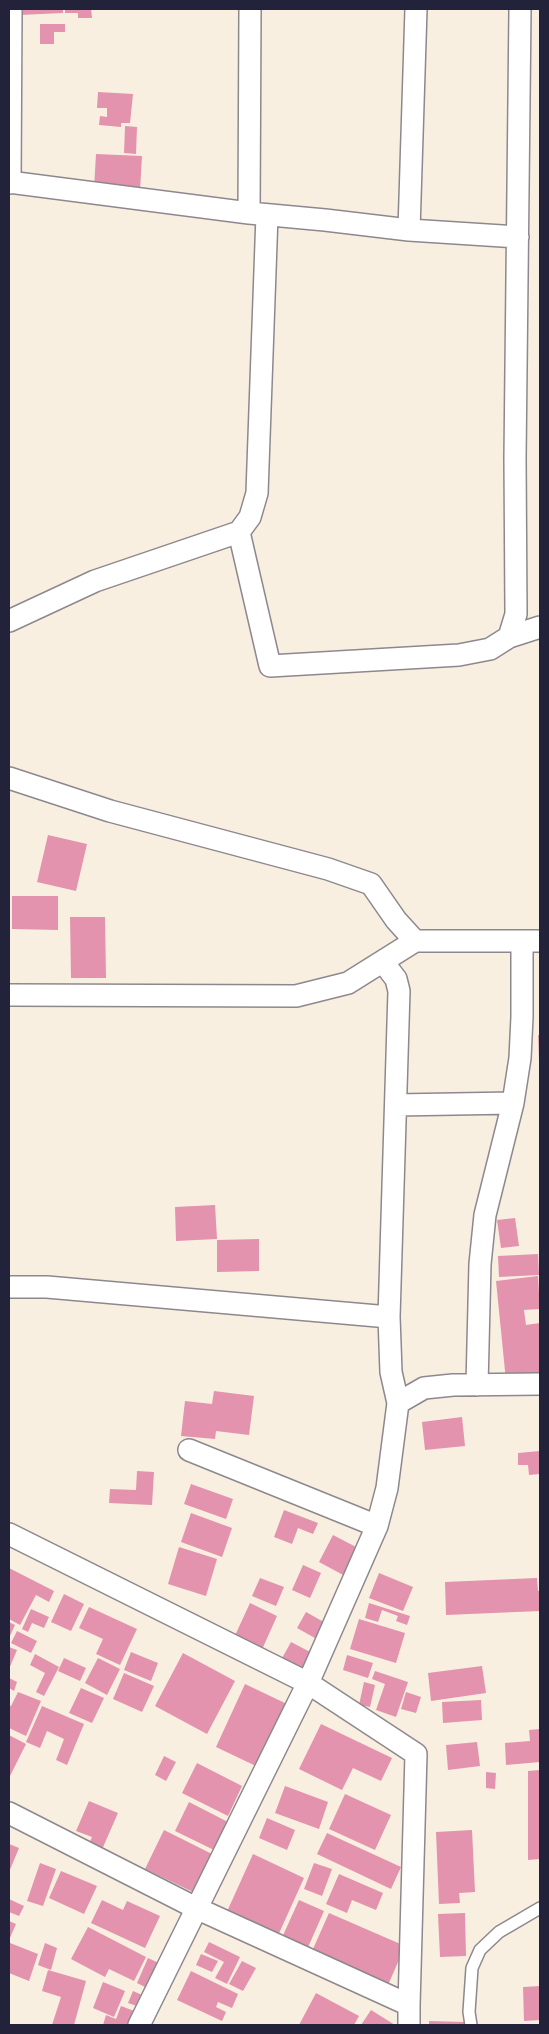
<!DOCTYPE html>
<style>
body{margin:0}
#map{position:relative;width:549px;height:2034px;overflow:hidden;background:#f8efe0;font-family:"Gochi Hand",sans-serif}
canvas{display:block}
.frame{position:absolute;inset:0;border:10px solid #22223b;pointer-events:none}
</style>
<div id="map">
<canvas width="549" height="2034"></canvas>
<div class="frame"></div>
</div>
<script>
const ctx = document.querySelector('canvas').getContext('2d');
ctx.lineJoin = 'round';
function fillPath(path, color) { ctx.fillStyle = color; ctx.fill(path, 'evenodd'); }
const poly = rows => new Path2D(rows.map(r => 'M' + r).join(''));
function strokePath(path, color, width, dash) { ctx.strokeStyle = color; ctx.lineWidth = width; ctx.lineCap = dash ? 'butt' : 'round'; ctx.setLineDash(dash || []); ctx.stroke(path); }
fillPath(poly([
 [19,9,63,9,63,13,19,15],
 [65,9,91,9,92,18,78,18,78,13,65,13],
 [40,24,65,24,65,32,54,32,54,44,40,44],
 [98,92,133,94,130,123,121,123,121,127,99,125,100,116,107,117,107,108,97,108],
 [125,126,137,127,136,154,124,153],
 [96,154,142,156,140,191,94,189],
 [48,835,87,844,76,891,37,882],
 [12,896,58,896,58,930,12,929],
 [70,917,105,917,106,978,71,978],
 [538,1035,540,1035,540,1060,539,1061],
 [215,1205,217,1239,176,1241,175,1207],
 [515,1218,519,1246,501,1248,497,1220],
 [259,1239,259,1271,217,1272,217,1240],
 [538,1254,539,1275,499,1277,498,1256],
 [538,1276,540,1309,524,1310,526,1325,540,1323,540,1377,506,1381,496,1281],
 [214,1391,254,1396,249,1435,216,1431,215,1439,181,1436,185,1401,212,1404],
 [462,1417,465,1446,425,1450,422,1422],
 [540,1451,540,1474,529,1475,528,1465,518,1465,518,1453],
 [137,1471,154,1472,152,1505,109,1503,110,1489,136,1490],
 [191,1484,233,1499,226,1519,184,1504],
 [284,1510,318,1523,313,1534,298,1528,292,1544,274,1537],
 [191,1513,232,1528,222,1557,181,1542],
 [333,1535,360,1549,345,1576,319,1562],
 [179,1547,217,1559,206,1596,168,1584],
 [303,1565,321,1573,310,1598,292,1590],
 [9,1568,54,1591,49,1602,36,1595,20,1625,9,1619],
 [379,1573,413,1587,403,1611,369,1598],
 [260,1578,284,1587,276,1606,252,1596],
 [537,1578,538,1591,540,1591,540,1611,446,1615,445,1582],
 [64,1594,84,1604,71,1631,51,1622],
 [250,1603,277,1616,260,1654,232,1642],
 [369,1603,410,1616,407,1625,396,1621,398,1616,382,1610,378,1622,365,1618],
 [89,1607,137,1629,120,1665,96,1654,103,1639,79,1628],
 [31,1609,49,1617,44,1628,32,1623,28,1632,22,1629],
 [306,1612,331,1626,322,1642,297,1628],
 [359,1619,405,1633,396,1663,350,1649],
 [9,1622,15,1625,9,1638],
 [17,1631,37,1641,31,1653,11,1643],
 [291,1642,316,1655,306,1673,281,1660],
 [9,1647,17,1650,9,1669],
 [131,1652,158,1663,151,1681,124,1670],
 [183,1653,235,1681,207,1734,155,1706],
 [35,1654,59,1667,44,1696,36,1692,45,1673,30,1665],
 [347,1655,373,1663,368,1678,343,1670],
 [64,1658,86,1668,80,1681,58,1671],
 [98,1658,120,1669,107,1695,85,1683],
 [482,1666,486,1693,431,1701,428,1673],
 [375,1671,408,1682,396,1717,376,1710,385,1684,372,1679],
 [124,1673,154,1686,142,1712,113,1699],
 [9,1678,17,1682,14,1691,9,1688],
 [364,1682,375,1685,370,1707,359,1705],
 [245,1684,287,1704,258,1767,216,1747],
 [81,1688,104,1698,92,1723,69,1713],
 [18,1692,41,1701,26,1736,9,1728,9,1705,11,1706],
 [406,1692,421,1697,416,1713,401,1709],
 [481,1700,482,1720,443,1723,442,1702],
 [42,1706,84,1724,67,1765,56,1760,64,1739,47,1731,40,1748,26,1742],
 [321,1724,392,1758,381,1781,353,1768,342,1790,299,1769],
 [540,1729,540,1762,506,1765,505,1743,530,1741,529,1730],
 [9,1735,26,1744,9,1778],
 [477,1742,480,1766,448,1770,446,1745],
 [164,1756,176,1762,166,1781,155,1775],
 [197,1763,242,1786,228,1816,182,1793],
 [540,1770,540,1859,528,1860,528,1771],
 [486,1772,496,1773,495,1789,486,1788],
 [285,1786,328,1802,319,1829,275,1813],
 [345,1794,391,1815,375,1850,329,1829],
 [89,1801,118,1813,100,1854,87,1848,92,1837,76,1831],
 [189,1802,228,1822,214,1850,175,1831],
 [267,1818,295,1830,287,1850,259,1838],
 [164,1830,212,1854,193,1892,145,1869],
 [472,1830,475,1892,459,1893,460,1903,439,1904,436,1832],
 [327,1833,401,1867,391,1889,317,1854],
 [9,1844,19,1848,9,1872],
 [253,1854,304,1878,276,1940,225,1916],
 [40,1863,56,1869,43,1906,27,1901],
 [314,1863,332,1869,322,1896,304,1889],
 [61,1871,97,1886,84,1914,49,1898],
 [339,1874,383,1893,376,1910,352,1900,347,1913,326,1904],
 [9,1899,24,1906,19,1916,9,1912],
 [102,1900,123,1910,127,1901,160,1916,145,1948,91,1923],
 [299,1900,324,1911,305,1954,280,1942],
 [329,1913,405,1946,385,1992,309,1958],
 [465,1913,466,1956,440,1957,438,1914],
 [9,1921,16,1924,9,1940],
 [88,1927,146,1957,134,1981,109,1969,105,1977,71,1959],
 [209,1942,240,1957,227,1984,215,1978,224,1962,204,1952],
 [10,1943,38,1954,29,1981,9,1973],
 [45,1943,57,1948,51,1970,38,1965],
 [201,1954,218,1961,212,1972,196,1965],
 [148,1958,163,1965,143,2008,128,2003,133,1991,142,1995,145,1987,137,1983],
 [242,1961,256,1968,243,1991,229,1984],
 [48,1970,86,1981,74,2025,52,2025,61,1997,42,1991],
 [191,1971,238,1994,232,2008,218,2002,216,2007,226,2012,222,2021,177,2000],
 [103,1982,125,1991,114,2017,93,2008],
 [540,1986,540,2020,524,2021,523,1987],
 [316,1993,359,2016,354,2025,299,2025],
 [121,2006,142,2014,137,2025,103,2025,106,2015,116,2019],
 [371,2010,395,2025,361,2025],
 [429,2021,466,2022,466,2025,429,2025]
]), '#e393ad');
const service = poly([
 [471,2025,469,2012,472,1968,480,1950,499,1932,540,1908]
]);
const minor = poly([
 [9,182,249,213,325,220,409,230,518,237],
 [10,183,11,9],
 [249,213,250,9],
 [409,230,416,9],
 [239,532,270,666,459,655,490,649,509,637,516,614,515,458,520,9],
 [9,621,95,581,239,532,250,517,257,493,267,215],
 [509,637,540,627],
 [9,778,110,811,328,869,371,884,396,920,415,941,540,941],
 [383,962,396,979,399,991,389,1317,391,1372,398,1403],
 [9,995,296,996,348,983,415,941],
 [396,1105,513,1103],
 [9,1287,47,1287,389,1317],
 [477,1385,480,1264,485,1215,513,1103,520,1058,522,1017,522,941],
 [189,1450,377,1526],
 [9,1534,308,1683,416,1754,409,2005],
 [9,1813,196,1908,409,2005,409,2025],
 [139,2025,308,1683,377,1526,387,1488,398,1403,424,1388,453,1385,540,1384]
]);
strokePath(service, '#8d888e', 14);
strokePath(minor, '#8d888e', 24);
strokePath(service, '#fff', 11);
strokePath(minor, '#fff', 21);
</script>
